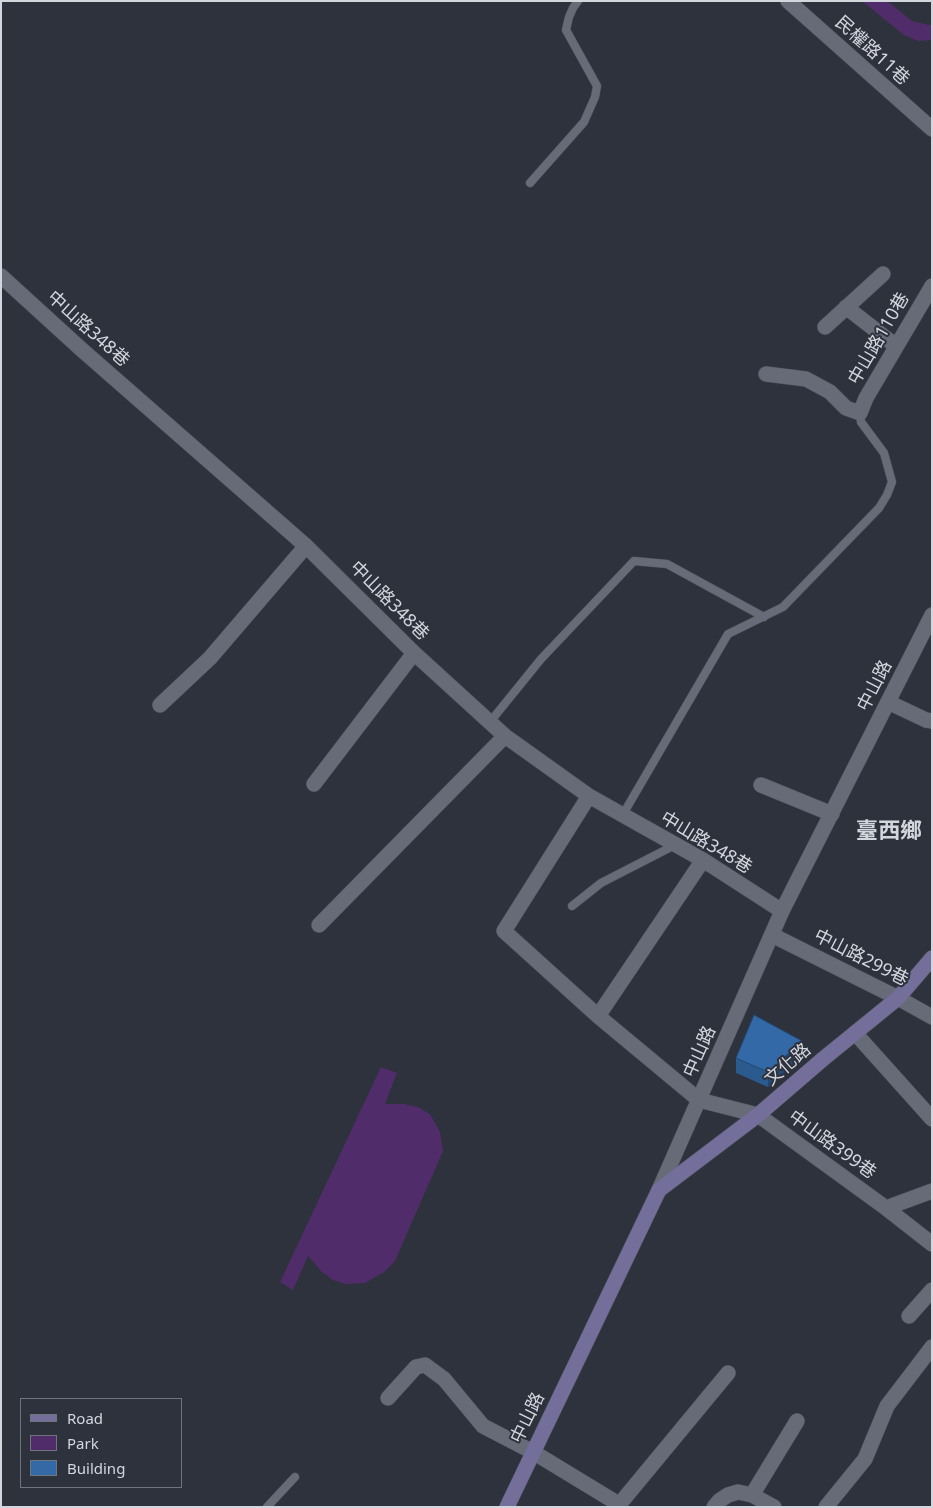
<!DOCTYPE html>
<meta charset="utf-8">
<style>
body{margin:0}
#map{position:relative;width:933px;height:1508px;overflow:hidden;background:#2e323d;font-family:"Noto Sans",sans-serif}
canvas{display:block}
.frame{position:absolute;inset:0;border:2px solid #d4d6de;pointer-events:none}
.legend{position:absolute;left:20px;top:1398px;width:162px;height:90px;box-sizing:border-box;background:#2e323d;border:1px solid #70747d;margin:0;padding:6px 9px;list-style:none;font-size:15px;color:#d4d6de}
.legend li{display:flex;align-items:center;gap:10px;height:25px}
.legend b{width:25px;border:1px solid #70747d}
</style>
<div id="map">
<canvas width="933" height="1508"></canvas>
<div class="frame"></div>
<ul class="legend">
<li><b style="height:6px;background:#746f9a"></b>Road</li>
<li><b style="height:14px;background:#512c6a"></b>Park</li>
<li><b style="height:14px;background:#3269a6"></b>Building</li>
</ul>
</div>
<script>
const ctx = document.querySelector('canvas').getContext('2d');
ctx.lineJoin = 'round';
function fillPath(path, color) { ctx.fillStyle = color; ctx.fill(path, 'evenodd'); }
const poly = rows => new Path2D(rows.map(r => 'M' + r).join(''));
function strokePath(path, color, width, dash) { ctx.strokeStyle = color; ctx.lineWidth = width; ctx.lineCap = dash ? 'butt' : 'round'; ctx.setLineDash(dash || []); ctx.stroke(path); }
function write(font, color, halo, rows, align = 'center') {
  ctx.font = font + ' "Noto Sans","Noto Sans TC",sans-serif'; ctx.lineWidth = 4; ctx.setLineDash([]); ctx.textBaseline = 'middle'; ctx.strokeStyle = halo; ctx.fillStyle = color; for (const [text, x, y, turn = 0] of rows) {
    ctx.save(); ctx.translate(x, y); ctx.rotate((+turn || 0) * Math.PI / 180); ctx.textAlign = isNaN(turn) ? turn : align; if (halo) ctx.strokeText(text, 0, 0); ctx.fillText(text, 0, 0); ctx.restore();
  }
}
fillPath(poly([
 [862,1,887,1,912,21,929,25,932,25,932,40,918,41,904,35],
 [381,1067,397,1073,385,1104,404,1104,418,1107,430,1114,440,1132,443,1151,395,1261,384,1272,365,1283,345,1284,333,1280,322,1272,308,1256,293,1290,280,1282]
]), '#512c6a');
const service = poly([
 [530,183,584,122,595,97,597,86,566,30,569,17,573,8,578,1],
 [490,722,541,659,634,561,667,564,764,617],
 [622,816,728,634,783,607,879,508,887,495,892,482,884,453,861,422,860,413],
 [572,906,601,883,675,845],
 [267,1507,295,1477]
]);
const minor = poly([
 [788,1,932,129],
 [1,276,81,349,306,546,414,653,505,736,589,796,703,860,782,911],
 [846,307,896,346],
 [825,327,883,274],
 [766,374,806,379,830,392,846,408,860,413,866,398,932,286],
 [888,702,926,720,932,721],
 [160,705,210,658,306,546],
 [314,784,414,653],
 [761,785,832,814],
 [589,796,504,931,598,1016,699,1100,758,1115,886,1208,932,1244],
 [319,925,505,736],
 [772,935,898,998,932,1017],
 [598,1016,703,860],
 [855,1033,932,1119],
 [886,1208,932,1191],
 [909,1316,932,1290],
 [388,1398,416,1367,425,1365,444,1379,483,1426,533,1452,612,1500,619,1507],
 [752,1495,797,1421],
 [618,1506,728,1373],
 [714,1507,719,1501,728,1495,738,1492,752,1495,774,1507],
 [826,1507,865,1459,887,1406,932,1347]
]);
const tertiary = poly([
 [659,1190,782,911,932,615]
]);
const secondary = poly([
 [507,1507,659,1190,758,1115,823,1059,898,998,932,958]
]);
strokePath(service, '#4b4e58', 9);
strokePath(minor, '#4b4e58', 16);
strokePath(tertiary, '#4b4e58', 16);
strokePath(secondary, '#4b4e58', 16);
strokePath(service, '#676b78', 8);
strokePath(minor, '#676b78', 15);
strokePath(tertiary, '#676b78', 15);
strokePath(secondary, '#746f9a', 15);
fillPath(poly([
 [802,1056,768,1087,736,1073,736,1058]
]), '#2b5a8f');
fillPath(poly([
 [802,1041,802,1056,768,1087,768,1072]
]), '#234a74');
const building = poly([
 [754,1015,802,1041,768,1072,736,1058,754,1015]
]);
fillPath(building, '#3269a6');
strokePath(building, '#234a74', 1);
write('18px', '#d4d6de', '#2e323d', [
 ["民權路11巷",872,51,42],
 ["中山路348巷",88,329,42],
 ["中山路110巷",879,339,-60],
 ["中山路348巷",389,601,45],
 ["中山路",875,686,-63],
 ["中山路348巷",706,843,31],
 ["中山路299巷",861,958,27],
 ["中山路",700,1052,-66],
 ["文化路",788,1065,-41],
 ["中山路399巷",832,1145,36],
 ["中山路",528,1418,-64]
]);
write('bold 22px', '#d4d6de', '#2e323d', [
 ["臺西鄉",889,832]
]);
</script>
